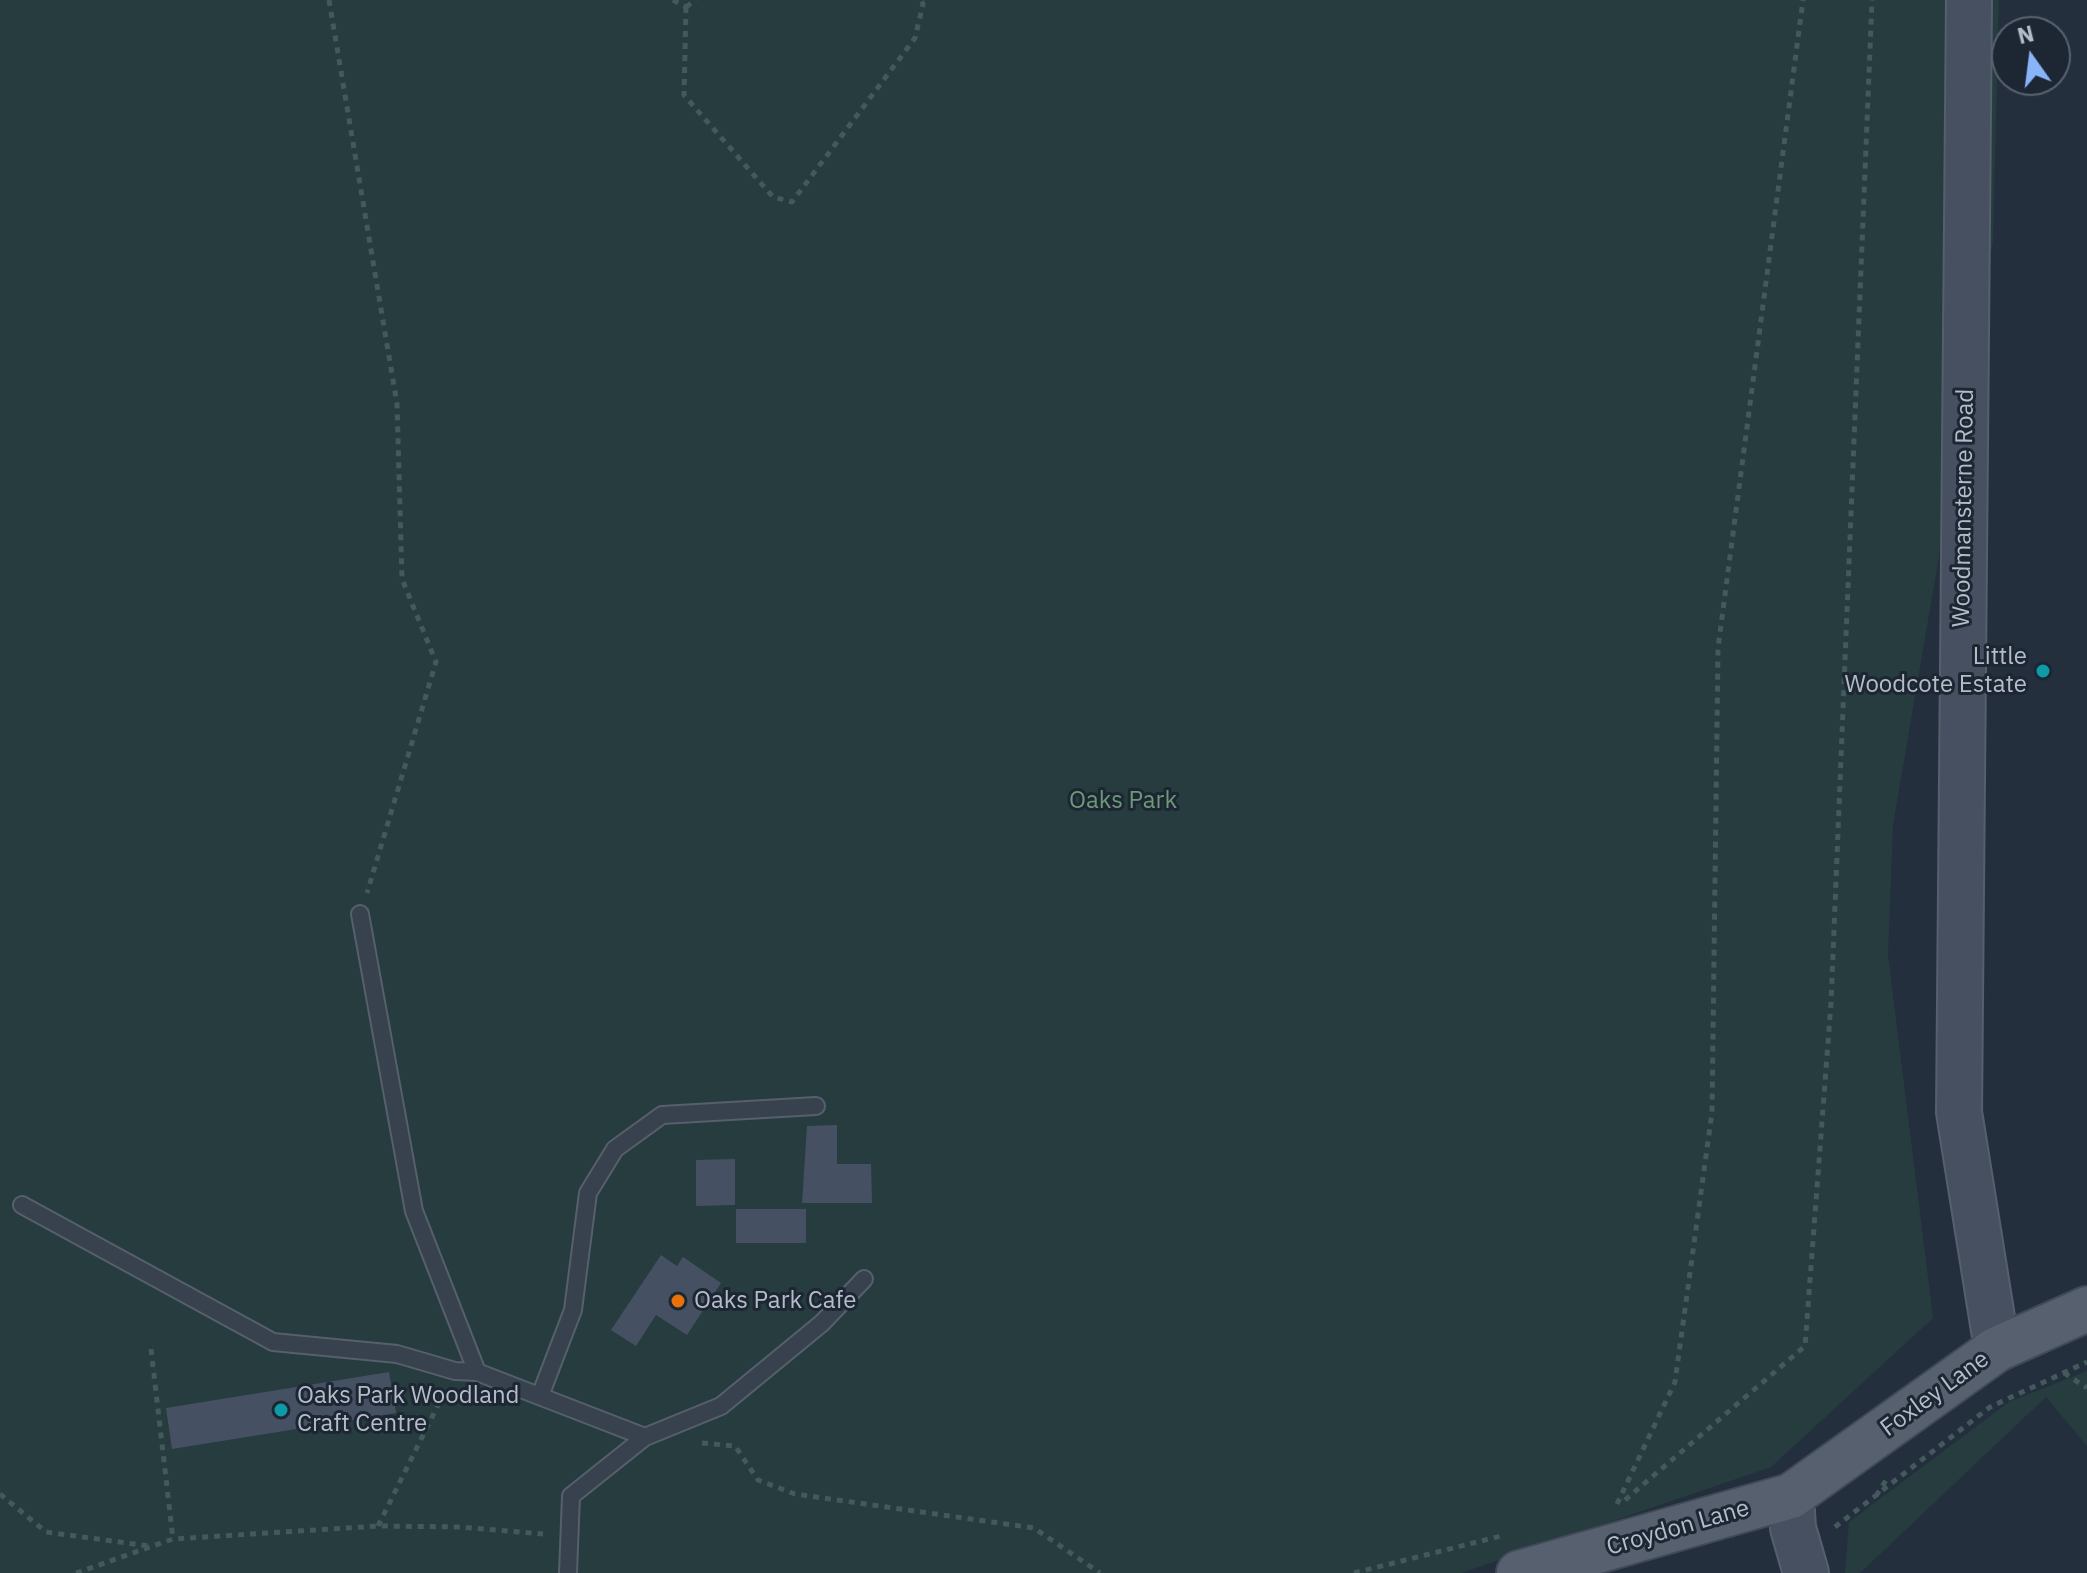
<!DOCTYPE html>
<style>
body{margin:0}
#map{position:relative;width:2087px;height:1573px;overflow:hidden;background:#242f3e;font-family:"IBM Plex Sans",sans-serif}
canvas{display:block}
.north{position:absolute;left:1991px;top:16px;width:80px;height:80px;box-sizing:border-box;background:#1d2633;border:2px solid #59626f;border-radius:50%;rotate:346deg;font-size:22px;font-weight:700;line-height:32px;text-align:center;color:#b4bcc9}
.north::after{content:'';display:block;margin:auto;width:28px;height:36px;background:#8ab4f8;clip-path:polygon(50% 0,100% 100%,50% 72%,0 100%)}
</style>
<div id="map">
<canvas width="2087" height="1573"></canvas>
<div class="north">N</div>
</div>
<script>
const ctx = document.querySelector('canvas').getContext('2d');
ctx.lineJoin = 'round';
function fillPath(path, color) { ctx.fillStyle = color; ctx.fill(path, 'evenodd'); }
const poly = rows => new Path2D(rows.map(r => 'M' + r).join(''));
function strokePath(path, color, width, dash) { ctx.strokeStyle = color; ctx.lineWidth = width; ctx.lineCap = dash ? 'butt' : 'round'; ctx.setLineDash(dash || []); ctx.stroke(path); }
function write(font, color, halo, rows, align = 'center') {
  ctx.font = font + ' "IBM Plex Sans",sans-serif'; ctx.lineWidth = 6; ctx.setLineDash([]); ctx.textBaseline = 'middle'; ctx.strokeStyle = halo; ctx.fillStyle = color; for (const [text, x, y, turn = 0] of rows) {
    ctx.save(); ctx.translate(x, y); ctx.rotate((+turn || 0) * Math.PI / 180); ctx.textAlign = isNaN(turn) ? turn : align; if (halo) ctx.strokeText(text, 0, 0); ctx.fillText(text, 0, 0); ctx.restore();
  }
}
fillPath(poly([
 [0,0,1999,0,1993,240,1893,825,1888,955,1933,1318,1771,1467,1461,1573,0,1573],
 [2087,1371,2087,1446,2046,1397,1860,1573,1845,1573,1849,1522,2009,1402]
]), '#263c3f');
fillPath(poly([
 [837,1125,837,1164,871,1164,872,1203,802,1203,807,1126],
 [735,1159,735,1205,696,1206,696,1160],
 [736,1209,806,1209,806,1243,736,1243],
 [661,1255,677,1266,683,1257,721,1283,687,1335,656,1315,636,1346,611,1330],
 [389,1372,396,1413,172,1449,166,1408]
]), '#455162');
const service = poly([
 [360,914,414,1211,477,1372],
 [22,1205,273,1342,397,1354,455,1371,477,1372,645,1437],
 [540,1396,573,1310,588,1193,615,1149,662,1115,816,1106],
 [568,1573,571,1496,645,1437,721,1406,822,1323,864,1279]
]);
const secondary = poly([
 [1969,0,1959,1112,1997,1349],
 [1791,1496,1793,1528,1806,1573]
]);
const primary = poly([
 [1519,1573,1791,1496,1997,1349,2087,1309]
]);
strokePath(service, '#565f6c', 20);
strokePath(secondary, '#565f6c', 48);
strokePath(primary, '#414a57', 48);
strokePath(poly([
 [329,0,397,404,402,579,436,662,367,893],
 [673,0,686,7],
 [686,7,684,95,773,197,792,202,915,38,923,4,921,0],
 [686,7,696,0],
 [151,1349,173,1539],
 [2064,1373,2087,1388],
 [702,1443,735,1446,758,1480,795,1494,1034,1528,1100,1573],
 [0,1494,46,1532,149,1546],
 [1876,1496,1888,1477],
 [1625,1500,1805,1346,1831,1003,1872,0],
 [1617,1504,1675,1382,1712,1112,1718,648,1803,0],
 [378,1526,444,1393],
 [1835,1527,1990,1407,2087,1362],
 [76,1573,173,1539,378,1526,461,1527,543,1534],
 [1354,1573,1501,1536]
]), '#44595c', 5, [6, 6]);
strokePath(service, '#38414e', 16);
strokePath(secondary, '#465061', 44);
strokePath(primary, '#56606e', 44);
for (const [x, y, r, color] of [
 [2043,671,8,"#0f9aa8"],
 [678,1301,8,"#e8710a"],
 [281,1410,8,"#0f9aa8"]
]) { const dot = new Path2D(); dot.arc(x, y, r, 0, 2 * Math.PI); ctx.fillStyle = color; ctx.fill(dot); strokePath(dot, '#1d2633', 3); }
write('24px', '#b4bcc9', '#1d2633', [
 ["Woodmansterne Road",1964,508,-89],
 ["Foxley Lane",1935,1394,-36],
 ["Croydon Lane",1678,1528,-16]
]);
write('24px', '#b4bcc9', '#1d2633', [
 ["Little",2027,657,"right"],
 ["Woodcote Estate",2027,685,"right"],
 ["Oaks Park Cafe",694,1301],
 ["Oaks Park Woodland",297,1396],
 ["Craft Centre",297,1424]
], 'left');
write('24px', '#6b9a76', '#1d2633', [
 ["Oaks Park",1123,801]
]);
</script>
